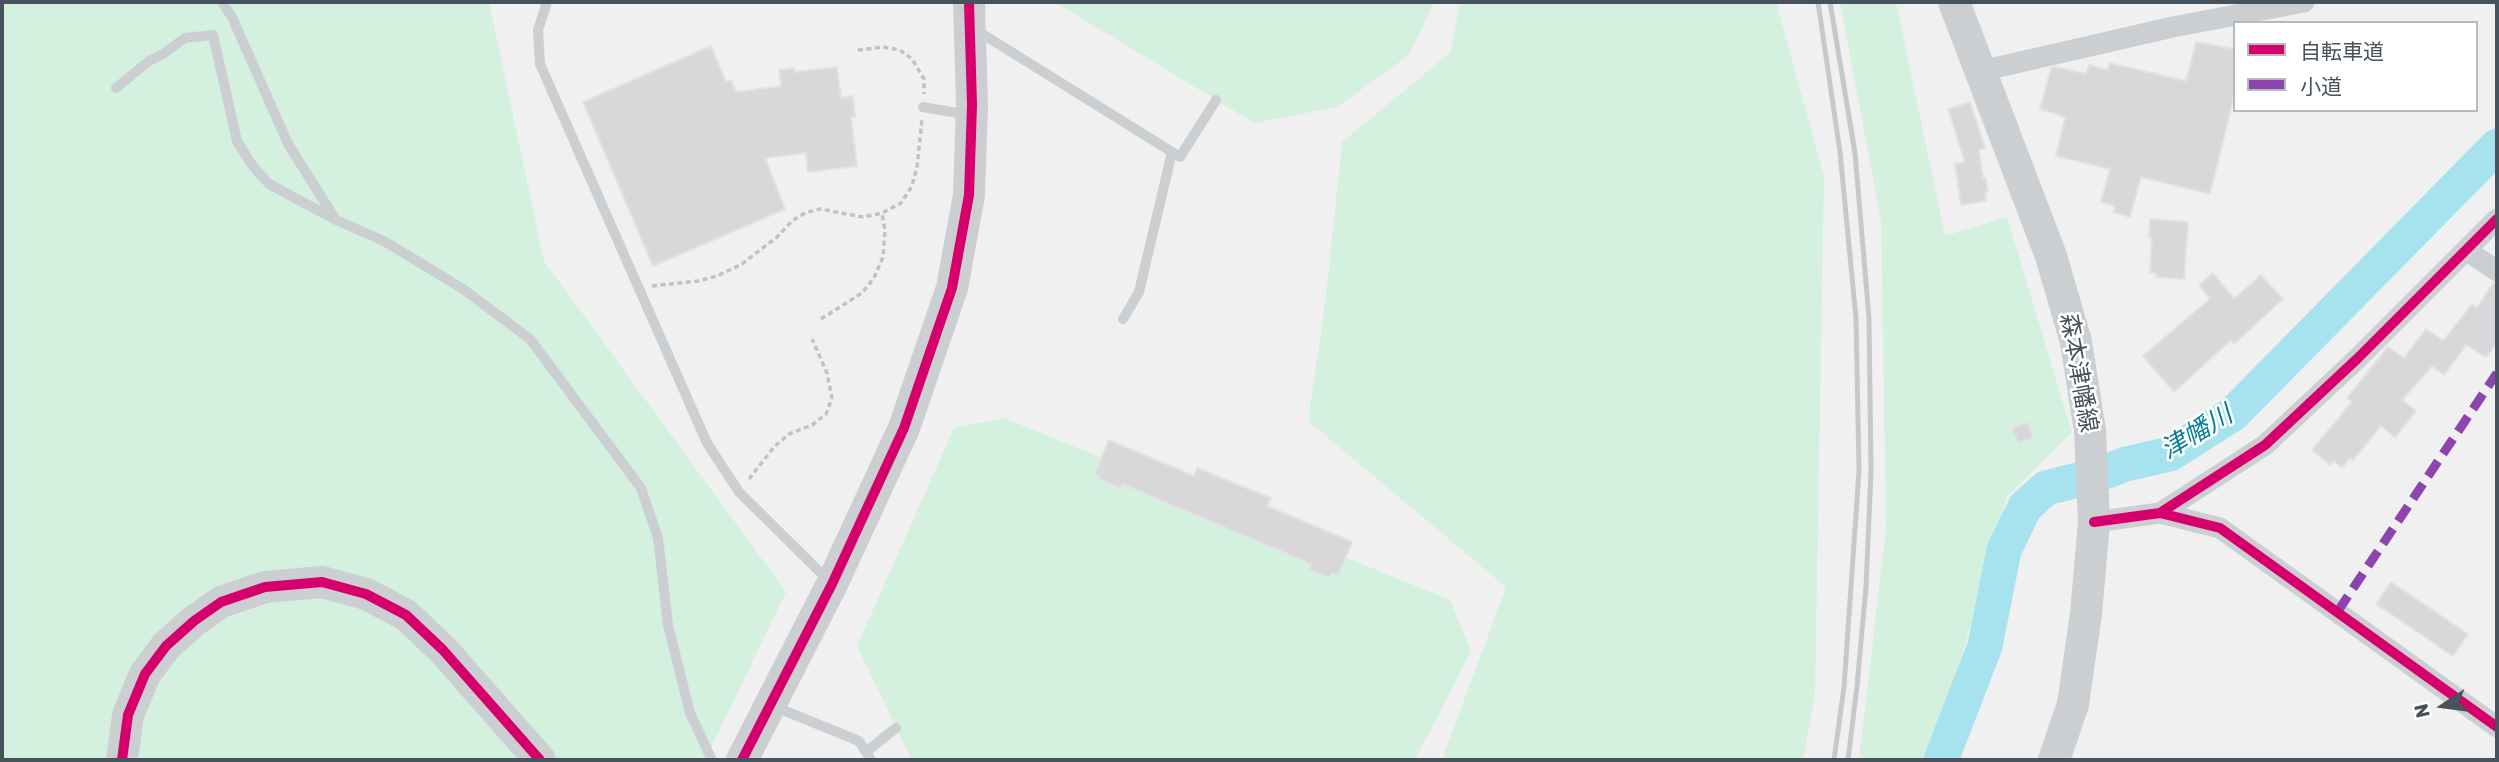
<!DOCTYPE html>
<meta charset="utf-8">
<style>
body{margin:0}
#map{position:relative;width:2499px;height:762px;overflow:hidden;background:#f1f0f0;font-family:Rubik,"Noto Sans JP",sans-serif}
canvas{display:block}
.frame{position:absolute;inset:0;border:4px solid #46535d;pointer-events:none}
.legend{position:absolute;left:2233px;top:21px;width:245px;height:91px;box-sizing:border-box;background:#fff;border:2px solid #b5babe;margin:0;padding:9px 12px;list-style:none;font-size:21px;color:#46535d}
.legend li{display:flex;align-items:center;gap:14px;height:35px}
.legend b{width:35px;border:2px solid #b5babe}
.north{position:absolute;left:2408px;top:671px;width:70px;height:70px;-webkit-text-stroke:5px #fff;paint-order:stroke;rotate:257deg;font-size:19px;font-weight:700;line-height:28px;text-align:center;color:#46535d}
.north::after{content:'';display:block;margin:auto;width:24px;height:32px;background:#46535d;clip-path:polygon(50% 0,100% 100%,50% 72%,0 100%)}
</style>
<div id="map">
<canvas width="2499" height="762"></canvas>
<div class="frame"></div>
<ul class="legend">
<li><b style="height:9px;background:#d6006c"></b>自転車道</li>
<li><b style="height:9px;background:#8e44ad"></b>小道</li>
</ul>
<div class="north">N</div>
</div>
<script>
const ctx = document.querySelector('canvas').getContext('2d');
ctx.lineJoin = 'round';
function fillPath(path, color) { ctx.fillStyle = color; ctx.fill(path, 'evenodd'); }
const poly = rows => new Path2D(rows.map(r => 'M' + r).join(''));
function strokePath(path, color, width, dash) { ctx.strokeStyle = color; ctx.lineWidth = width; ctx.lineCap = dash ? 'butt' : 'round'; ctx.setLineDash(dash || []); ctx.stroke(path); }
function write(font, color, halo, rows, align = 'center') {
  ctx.font = font + ' Rubik,"Noto Sans JP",sans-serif'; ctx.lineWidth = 5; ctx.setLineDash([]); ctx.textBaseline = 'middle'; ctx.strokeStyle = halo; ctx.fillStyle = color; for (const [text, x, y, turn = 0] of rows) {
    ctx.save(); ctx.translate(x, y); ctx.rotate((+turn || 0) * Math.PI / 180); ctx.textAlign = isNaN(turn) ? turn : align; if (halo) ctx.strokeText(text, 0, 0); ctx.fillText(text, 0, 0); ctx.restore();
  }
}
fillPath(poly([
 [2,2,489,2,544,261,786,592,705,760,2,760],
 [1055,2,1434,2,1409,55,1337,107,1254,123],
 [1460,2,1776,2,1824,176,1815,696,1803,760,1442,760,1506,587,1308,421,1326,297,1342,142,1451,52],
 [1840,2,1896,2,1945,236,2007,217,2072,433,2007,496,1959,666,1927,760,1859,760,1886,528,1881,221],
 [1004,418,1450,600,1471,651,1415,760,912,760,857,646,954,428]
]), '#d4f0de');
strokePath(poly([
 [1941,760,1985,646,2004,550,2025,507,2046,488,2097,475,2126,464,2170,454,2233,414,2497,146]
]), '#a7e2ef', 35);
const building = poly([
 [2196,42,2235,49,2235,92,2210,194,2141,177,2130,217,2113,212,2115,206,2101,202,2110,169,2056,156,2065,117,2040,109,2051,68,2056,67,2086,74,2089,65,2108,70,2109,63,2186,81,2196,42],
 [711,46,726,82,731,80,736,92,781,86,779,70,794,68,794,72,837,67,841,98,853,96,855,117,851,117,857,166,808,172,806,153,765,158,785,209,653,266,583,102,711,46],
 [1970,102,1985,148,1979,150,1983,178,1986,178,1988,192,1985,192,1986,201,1961,205,1955,164,1965,162,1948,109,1970,102],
 [2150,219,2188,222,2184,279,2156,277,2156,273,2150,273,2152,237,2149,237,2150,219],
 [2213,273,2234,299,2261,275,2283,299,2234,344,2231,340,2174,392,2143,356,2210,299,2199,285,2213,273],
 [2493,283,2497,284,2497,343,2486,357,2466,345,2444,375,2432,366,2402,400,2416,411,2395,437,2381,426,2353,460,2350,458,2342,468,2334,461,2330,465,2312,450,2352,402,2347,398,2388,347,2404,358,2426,329,2443,341,2472,304,2477,308,2493,283],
 [2028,422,2033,438,2018,443,2012,428,2028,422],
 [1109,440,1194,476,1197,468,1271,498,1267,506,1352,542,1338,576,1332,573,1330,578,1309,569,1311,564,1122,484,1120,488,1099,479,1100,476,1095,474,1109,440],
 [2391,582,2468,634,2453,656,2376,604,2391,582]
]);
fillPath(building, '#d8d8da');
strokePath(building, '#e2e2e3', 2);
strokePath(poly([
 [858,50,883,47,900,50,912,59,924,79,924,94],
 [652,286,698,281,717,276,742,264,777,237,792,221,805,213,820,209,863,217,882,213,901,203,912,186,917,167,922,119],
 [821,319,862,293,874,278,883,257,885,230,882,214],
 [749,479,774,447,789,434,812,425,826,414,832,398,827,373,812,339]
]), '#b9c6c1', 3.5, [5, 3.5]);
strokePath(poly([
 [222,2,232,17,288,144,334,217],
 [547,2,538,30,540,64,707,443,739,492,830,582],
 [976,30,1180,157,1216,100],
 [116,88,149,61,163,54,185,38,213,35,237,141,252,165,269,184,336,220,384,241,463,289,530,339,641,488,658,538,668,625,690,713,712,760],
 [923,107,969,115],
 [1123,319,1139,292,1172,152],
 [773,706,859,741,871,760],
 [866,752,896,728]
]), '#cccfd1', 10);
strokePath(poly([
 [1981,71,2173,27,2304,2],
 [2466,250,2497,271],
 [2160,513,2265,445,2358,358,2497,219],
 [2094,522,2160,513,2220,528,2497,727]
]), '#cccfd1', 21);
strokePath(poly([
 [1954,2,2051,256,2076,342,2090,431,2094,522,2086,614,2073,704,2054,760],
 [122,760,128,715,145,674,166,646,194,621,221,602,265,587,322,582,366,594,406,615,443,650,540,760],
 [742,760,832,584,904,428,952,288,969,195,972,105,969,2]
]), '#cccfd1', 32);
strokePath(poly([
 [1818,2,1840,152,1856,318,1859,471,1844,687,1834,760],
 [1830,2,1855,153,1869,318,1871,472,1866,587,1857,686,1848,760]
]), '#c6c8ca', 5);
strokePath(poly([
 [2338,611,2497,373]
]), '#8e44ad', 9, [18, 9]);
strokePath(poly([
 [2160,513,2265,445,2358,358,2497,219],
 [2094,522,2160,513,2220,528,2497,727],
 [122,760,128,715,145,674,166,646,194,621,221,602,265,587,322,582,366,594,406,615,443,650,540,760],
 [742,760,832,584,904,428,952,288,969,195,972,105,969,2]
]), '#d6006c', 10);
write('24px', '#46535d', '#fff', [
 ["森本津幡線",2078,373,80]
]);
write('italic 26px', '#097d97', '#fff', [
 ["津幡川",2197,433,-31]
]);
</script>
